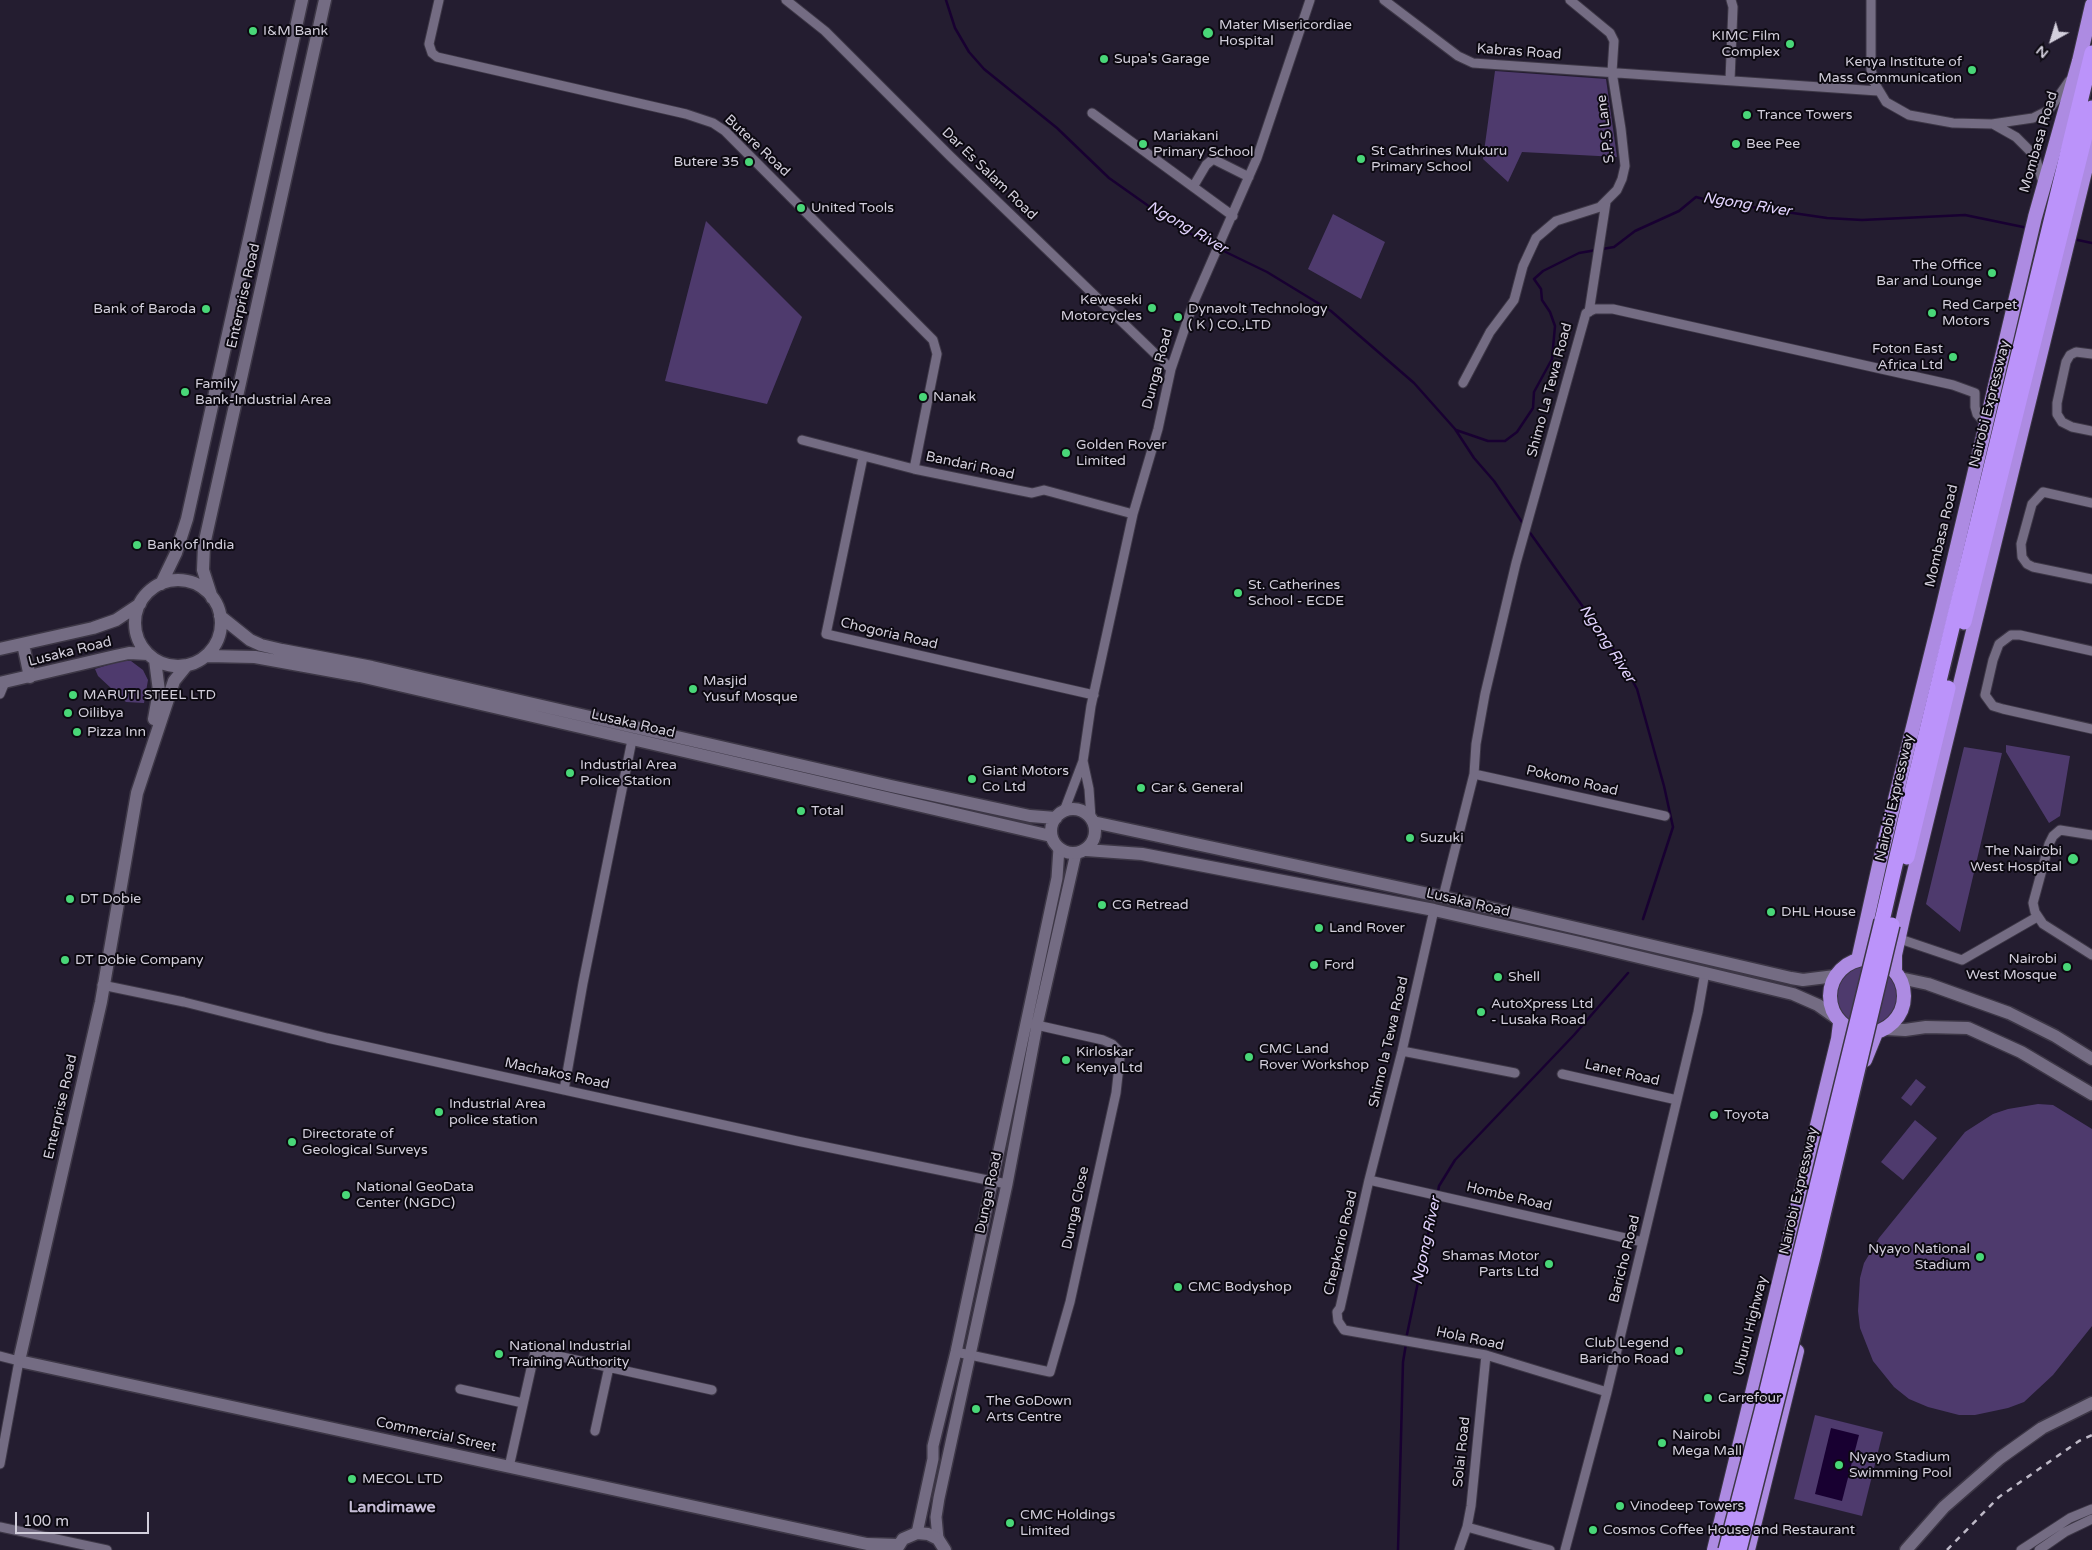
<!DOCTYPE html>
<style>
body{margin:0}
#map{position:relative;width:2092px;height:1550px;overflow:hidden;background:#241d30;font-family:"Varela Round",sans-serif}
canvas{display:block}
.north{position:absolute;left:2027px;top:15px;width:50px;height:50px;-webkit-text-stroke:4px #0c0911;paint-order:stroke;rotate:219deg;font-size:14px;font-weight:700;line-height:20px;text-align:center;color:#d3cfdc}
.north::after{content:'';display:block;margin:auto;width:18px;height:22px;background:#d3cfdc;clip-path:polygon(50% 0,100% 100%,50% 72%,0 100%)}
.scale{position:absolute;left:15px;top:1512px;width:134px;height:22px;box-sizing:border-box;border:2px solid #d3cfdc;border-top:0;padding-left:6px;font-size:15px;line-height:18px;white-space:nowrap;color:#d3cfdc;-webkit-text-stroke:4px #0c0911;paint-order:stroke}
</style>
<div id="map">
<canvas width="2092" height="1550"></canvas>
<div class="north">N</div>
<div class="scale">100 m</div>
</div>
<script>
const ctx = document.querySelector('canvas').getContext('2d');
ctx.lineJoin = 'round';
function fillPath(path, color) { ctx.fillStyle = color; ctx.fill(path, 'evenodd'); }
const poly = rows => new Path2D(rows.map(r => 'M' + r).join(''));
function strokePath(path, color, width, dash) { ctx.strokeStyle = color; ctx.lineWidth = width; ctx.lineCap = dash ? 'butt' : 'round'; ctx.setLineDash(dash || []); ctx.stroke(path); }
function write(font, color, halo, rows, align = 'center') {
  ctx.font = font + ' "Varela Round",sans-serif'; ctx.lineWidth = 4; ctx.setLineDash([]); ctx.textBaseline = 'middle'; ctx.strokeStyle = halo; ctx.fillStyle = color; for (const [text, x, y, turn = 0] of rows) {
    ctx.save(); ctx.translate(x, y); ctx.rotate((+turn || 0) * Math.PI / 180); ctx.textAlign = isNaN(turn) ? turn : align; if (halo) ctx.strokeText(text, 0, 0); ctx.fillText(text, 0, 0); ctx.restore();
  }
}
fillPath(poly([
 [1495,71,1606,79,1617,157,1522,152,1508,182,1483,159],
 [1333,214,1385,242,1361,299,1308,269],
 [706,221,802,317,767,404,665,381],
 [120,661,131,661,143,670,148,680,144,703,126,702,98,676,95,669],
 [2006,745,2070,756,2060,816,2049,823,2006,752],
 [1964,747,2002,753,1960,932,1926,904],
 '1837 996a30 30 0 1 1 60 0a30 30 0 1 1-60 0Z',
 [1916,1079,1926,1087,1911,1106,1901,1098],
 [2038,1104,2053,1105,2092,1129,2092,1326,2053,1375,2024,1402,2008,1408,1975,1415,1959,1415,1928,1407,1909,1399,1894,1387,1873,1361,1860,1328,1858,1311,1860,1278,1864,1263,1879,1238,1965,1132,1993,1114,2008,1109],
 [1915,1120,1937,1138,1903,1180,1881,1162],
 [1815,1415,1883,1432,1862,1516,1794,1499]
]), '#4e3a6d');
fillPath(poly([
 [1831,1428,1859,1435,1842,1501,1815,1494]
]), '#180031');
strokePath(poly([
 [946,0,955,28,969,52,984,69,1057,128,1109,178,1174,224,1203,241,1267,272,1331,311,1414,383,1455,429,1474,458,1494,481,1524,525],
 [2073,239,2092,243],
 [1456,430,1488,441,1505,441,1517,432,1533,408,1534,392,1552,359,1555,326,1550,312,1542,300,1541,289,1534,279,1543,271,1579,253,1614,247,1635,231,1679,211,1696,197,1711,201,1827,218,1862,220,1965,215,2028,228],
 [1528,530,1621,660,1637,689,1664,786,1673,827,1643,919],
 [1438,1192,1439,1186,1455,1160,1574,1035,1628,973],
 [1406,1339,1436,1197],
 [1398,1550,1403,1362,1406,1344]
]), '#180031', 2.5);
const minor = poly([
 [439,0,429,44,432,53,437,57,686,114,713,123,725,131,933,340,937,354,914,469],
 [786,0,825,31,950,156,1171,369],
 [1384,0,1458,56,1473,63,1878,91],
 [1871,0,1871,69,1874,82,1886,102,1909,115,1953,123,1992,124,2033,118,2049,110,2069,81],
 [1730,80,1733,7,1731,0],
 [1092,113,1233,216],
 [1993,124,2016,137,2035,156,2043,183],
 [1193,187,1206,165,1213,159,1249,177],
 [1589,312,1606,202],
 [2092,354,2076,352,2070,355,2066,362,2057,403,2057,414,2062,422,2072,427,2092,431],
 [1463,383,1490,332,1514,300,1523,266,1536,238,1556,221,1600,207,1617,190,1622,179,1625,166,1621,129,1612,72,1614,41,1610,33,1570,0],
 [802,440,914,469,1012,489,1032,493,1044,490,1133,514],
 [863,457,826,634,1094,695],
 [2092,503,2043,492,2032,504,2021,544,2022,557,2027,564,2033,567,2092,579],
 [2092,651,2020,635,2011,635,1999,644,1993,660,1985,695,1993,706,2003,709,2092,729],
 [0,694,5,682],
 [1083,761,1089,789,1091,818],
 [1474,774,1665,816],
 [1064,811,1083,761,1091,706,1133,514,1158,429,1171,369,1193,304,1257,158,1310,0],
 [2092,835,2060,830,2053,836,2049,844,2033,903,2035,912,2043,924,2092,955],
 [1443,897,1474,774,1476,744,1485,694,1516,563,1586,313,1595,309,1613,309,1953,385,1975,393,1975,407,1977,414,1986,424],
 [1434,910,1402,1051,1369,1180,1340,1308,1337,1312,1338,1321,1344,1330,1486,1355,1607,1392],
 [1900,939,1962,960,2037,917],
 [102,985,184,1002,327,1038,797,1141,1007,1184],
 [1402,1051,1515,1073],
 [1562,1074,1677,1100],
 [564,1090,583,983,632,740],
 [1369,1180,1643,1242],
 [956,1352,1050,1372,1070,1302,1116,1093,1120,1057,1118,1050,1112,1044,1103,1040,1032,1024],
 [0,1356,19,1361,0,1464],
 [460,1389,523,1403],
 [595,1431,609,1367],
 [509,1467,535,1351,712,1390],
 [0,1527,107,1550],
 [1467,1527,1550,1550],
 [1459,1550,1467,1527,1471,1506,1486,1355],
 [1565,1550,1607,1392,1698,1012,1705,972],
 [2021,1550,2070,1518,2092,1509],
 [2039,1550,2065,1532,2092,1519]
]);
const tertiary = poly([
 [917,1533,933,1459,933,1446,956,1352,1057,878,1059,848],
 [938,1539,936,1517,939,1498,1007,1184,1037,1025,1076,853]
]);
const secondary = poly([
 '135 623a43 43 0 1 1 86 0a43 43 0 1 1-86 0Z',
 [161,584,176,553,187,519,302,0],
 [212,598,203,570,204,545,325,0],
 [220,616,250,640,261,645,282,650,372,667,891,786,1030,816,1056,818],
 [23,644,30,677],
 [0,649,93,628,116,620,140,604],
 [207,656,255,657,360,676,1051,836],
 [187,665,174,681,137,793,101,1002,19,1361,867,1544,898,1545],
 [0,683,115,656,129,653,148,654],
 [154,719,159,691,155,660],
 '1051 831a22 22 0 1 1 44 0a22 22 0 1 1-44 0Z',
 [1093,822,1443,897,1791,978,1803,980,1835,976],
 [1086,850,1142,854,1434,910,1580,943,1793,994,1818,1005,1835,1017],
 [1900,978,1928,984,2009,1013,2055,1036,2092,1059],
 [1886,1029,1905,1030,1926,1027,1968,1028,2021,1052,2092,1094],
 [896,1550,903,1539,917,1533,928,1534,938,1539,945,1550],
 [1906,1550,1944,1507,2000,1458,2042,1428,2092,1403]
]);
const trunk = poly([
 '1830 996a37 37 0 1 1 74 0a37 37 0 1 1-74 0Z',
 [1858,960,1882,852,1942,610,2035,217,2079,61,2092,5],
 [1895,971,1895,955,1904,914,2092,143],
 [1865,1060,1876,1033],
 [1714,1550,1838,1039,1840,1023],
 [1748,1550,1797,1351]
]);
const motorway = poly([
 [1964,622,2092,108],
 [1907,857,1948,688],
 [1882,921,1911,796,2092,53]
]);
strokePath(minor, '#3d3746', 11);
strokePath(tertiary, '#3d3746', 14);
strokePath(secondary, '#3d3746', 15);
strokePath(trunk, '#3d3746', 16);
strokePath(motorway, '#3d3746', 18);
strokePath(minor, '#746c83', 9);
strokePath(tertiary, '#746c83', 11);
strokePath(secondary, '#746c83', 12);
strokePath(trunk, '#ad8be2', 14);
strokePath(motorway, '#bb93fa', 15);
strokePath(poly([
 [1947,1550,1999,1497,2079,1441,2092,1435]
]), '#beb9c7', 2.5, [6, 6]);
const motorwayBridge = poly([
 [1726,1550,1762,1411,1882,921],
 [1739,1550,1813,1257,1892,925]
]);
strokePath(motorwayBridge, '#3d3746', 18, []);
strokePath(motorwayBridge, '#bb93fa', 15);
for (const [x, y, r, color] of [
 [253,31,5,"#49d778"],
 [1208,33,6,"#49d778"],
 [1790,44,5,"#49d778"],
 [1104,59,5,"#49d778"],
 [1972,70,5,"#49d778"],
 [1747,115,5,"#49d778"],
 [1143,144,5,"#49d778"],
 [1736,144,5,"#49d778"],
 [1361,159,5,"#49d778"],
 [749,162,5,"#49d778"],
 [801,208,5,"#49d778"],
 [1992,273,5,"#49d778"],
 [1152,308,5,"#49d778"],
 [206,309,5,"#49d778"],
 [1932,313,5,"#49d778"],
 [1178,317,5,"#49d778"],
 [1953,357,5,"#49d778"],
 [185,392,5,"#49d778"],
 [923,397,5,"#49d778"],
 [1066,453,5,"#49d778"],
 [137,545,5,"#49d778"],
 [1238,593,5,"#49d778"],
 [693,689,5,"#49d778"],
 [73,695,5,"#49d778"],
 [68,713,5,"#49d778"],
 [77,732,5,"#49d778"],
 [570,773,5,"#49d778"],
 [972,779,5,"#49d778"],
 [1141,788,5,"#49d778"],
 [801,811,5,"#49d778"],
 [1410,838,5,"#49d778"],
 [2073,859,6,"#49d778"],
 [70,899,5,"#49d778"],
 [1102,905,5,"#49d778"],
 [1771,912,5,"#49d778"],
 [1319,928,5,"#49d778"],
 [65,960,5,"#49d778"],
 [1314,965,5,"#49d778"],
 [2067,967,5,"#49d778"],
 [1498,977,5,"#49d778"],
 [1481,1012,5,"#49d778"],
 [1249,1057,5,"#49d778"],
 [1066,1060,5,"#49d778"],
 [439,1112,5,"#49d778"],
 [1714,1115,5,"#49d778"],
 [292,1142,5,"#49d778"],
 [346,1195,5,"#49d778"],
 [1980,1257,5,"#49d778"],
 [1549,1264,5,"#49d778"],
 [1178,1287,5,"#49d778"],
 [1679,1351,5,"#49d778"],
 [499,1354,5,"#49d778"],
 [1708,1398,5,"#49d778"],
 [976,1409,5,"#49d778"],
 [1662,1443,5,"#49d778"],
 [1839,1465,5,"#49d778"],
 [352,1479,5,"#49d778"],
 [1620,1506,5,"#49d778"],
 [1010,1523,5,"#49d778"],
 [1593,1530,5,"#49d778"]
]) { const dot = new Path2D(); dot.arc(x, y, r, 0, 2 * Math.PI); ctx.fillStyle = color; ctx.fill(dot); strokePath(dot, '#0c0911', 2); }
write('14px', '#d3cfdc', '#0c0911', [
 ["Mater Misericordiae",1219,25],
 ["Hospital",1219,41],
 ["I&M Bank",263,31],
 ["KIMC Film",1780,36,"right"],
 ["Complex",1780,52,"right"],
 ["Supa's Garage",1114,59],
 ["Kenya Institute of",1962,62,"right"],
 ["Mass Communication",1962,78,"right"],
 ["Trance Towers",1757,115],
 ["Mariakani",1153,136],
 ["Primary School",1153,152],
 ["Bee Pee",1746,144],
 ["St Cathrines Mukuru",1371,151],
 ["Primary School",1371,167],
 ["Butere 35",739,162,"right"],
 ["United Tools",811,208],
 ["The Office",1982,265,"right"],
 ["Bar and Lounge",1982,281,"right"],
 ["Keweseki",1142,300,"right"],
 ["Motorcycles",1142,316,"right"],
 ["Red Carpet",1942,305],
 ["Motors",1942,321],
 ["Bank of Baroda",196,309,"right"],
 ["Dynavolt Technology",1188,309],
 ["( K ) CO.,LTD",1188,325],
 ["Foton East",1943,349,"right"],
 ["Africa Ltd",1943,365,"right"],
 ["Family",195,384],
 ["Bank-Industrial Area",195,400],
 ["Nanak",933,397],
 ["Golden Rover",1076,445],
 ["Limited",1076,461],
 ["Bank of India",147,545],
 ["St. Catherines",1248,585],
 ["School - ECDE",1248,601],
 ["Masjid",703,681],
 ["Yusuf Mosque",703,697],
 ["MARUTI STEEL LTD",83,695],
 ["Oilibya",78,713],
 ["Pizza Inn",87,732],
 ["Industrial Area",580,765],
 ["Police Station",580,781],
 ["Giant Motors",982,771],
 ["Co Ltd",982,787],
 ["Car & General",1151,788],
 ["Total",811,811],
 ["Suzuki",1420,838],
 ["The Nairobi",2062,851,"right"],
 ["West Hospital",2062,867,"right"],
 ["DT Dobie",80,899],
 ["CG Retread",1112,905],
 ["DHL House",1781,912],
 ["Land Rover",1329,928],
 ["Nairobi",2057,959,"right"],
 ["West Mosque",2057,975,"right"],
 ["DT Dobie Company",75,960],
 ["Ford",1324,965],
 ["Shell",1508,977],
 ["AutoXpress Ltd",1491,1004],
 ["- Lusaka Road",1491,1020],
 ["CMC Land",1259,1049],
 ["Rover Workshop",1259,1065],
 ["Kirloskar",1076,1052],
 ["Kenya Ltd",1076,1068],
 ["Industrial Area",449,1104],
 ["police station",449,1120],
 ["Toyota",1724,1115],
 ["Directorate of",302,1134],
 ["Geological Surveys",302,1150],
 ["National GeoData",356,1187],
 ["Center (NGDC)",356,1203],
 ["Nyayo National",1970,1249,"right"],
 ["Stadium",1970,1265,"right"],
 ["Shamas Motor",1539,1256,"right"],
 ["Parts Ltd",1539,1272,"right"],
 ["CMC Bodyshop",1188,1287],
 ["Club Legend",1669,1343,"right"],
 ["Baricho Road",1669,1359,"right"],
 ["National Industrial",509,1346],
 ["Training Authority",509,1362],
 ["Carrefour",1718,1398],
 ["The GoDown",986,1401],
 ["Arts Centre",986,1417],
 ["Nairobi",1672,1435],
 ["Mega Mall",1672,1451],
 ["Nyayo Stadium",1849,1457],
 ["Swimming Pool",1849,1473],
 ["MECOL LTD",362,1479],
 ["Vinodeep Towers",1630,1506],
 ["CMC Holdings",1020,1515],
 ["Limited",1020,1531],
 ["Cosmos Coffee House and Restaurant",1603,1530]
], 'left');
write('14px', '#d3cfdc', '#0c0911', [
 ["Kabras Road",1519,52,4],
 ["S.P.S Lane",1606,129,-97],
 ["Mombasa Road",2039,142,-74],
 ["Butere Road",757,146,43],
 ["Dar Es Salam Road",989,174,44],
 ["Enterprise Road",244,296,-77],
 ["Dunga Road",1158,369,-75],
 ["Shimo La Tewa Road",1550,390,-75],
 ["Nairobi Expressway",1990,404,-76],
 ["Bandari Road",970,466,12],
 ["Mombasa Road",1942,536,-77],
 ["Chogoria Road",889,634,13],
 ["Lusaka Road",70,652,-14],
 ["Lusaka Road",633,724,13],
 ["Pokomo Road",1572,781,13],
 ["Nairobi Expressway",1895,798,-77],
 ["Lusaka Road",1468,903,13],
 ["Shimo la Tewa Road",1389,1042,-77],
 ["Lanet Road",1622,1073,13],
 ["Machakos Road",557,1074,12],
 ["Enterprise Road",61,1107,-77],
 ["Nairobi Expressway",1799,1191,-77],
 ["Dunga Road",989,1193,-78],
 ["Hombe Road",1509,1197,13],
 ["Dunga Close",1076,1208,-78],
 ["Chepkorio Road",1341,1243,-77],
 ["Baricho Road",1625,1259,-76],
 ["Uhuru Highway",1751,1326,-76],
 ["Hola Road",1470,1339,12],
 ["Commercial Street",436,1435,12],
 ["Solai Road",1462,1452,-84]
]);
write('italic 15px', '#e1d2fd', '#0c0911', [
 ["Ngong River",1747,205,9],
 ["Ngong River",1187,228,30],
 ["Ngong River",1607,644,57],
 ["Ngong River",1427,1241,-78]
]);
write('bold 16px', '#c6bdd7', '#0c0911', [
 ["Landimawe",392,1508]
]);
</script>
